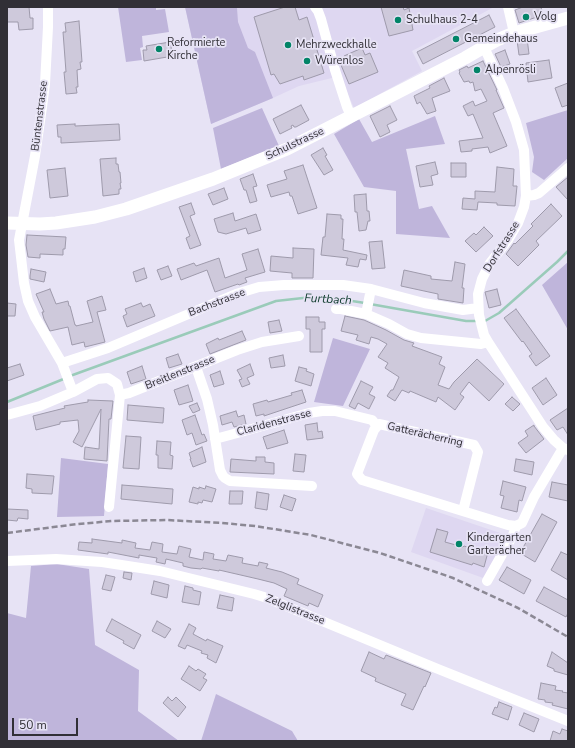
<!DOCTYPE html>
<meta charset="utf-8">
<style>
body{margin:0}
#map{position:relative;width:575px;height:748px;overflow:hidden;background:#e7e3f5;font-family:"Nunito Sans",sans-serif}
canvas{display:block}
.frame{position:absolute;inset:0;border:8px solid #312f36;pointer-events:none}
.scale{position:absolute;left:12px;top:718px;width:66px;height:18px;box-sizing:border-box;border:2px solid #312f36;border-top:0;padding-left:5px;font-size:12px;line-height:14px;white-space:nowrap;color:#312f36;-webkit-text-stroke:3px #e7e3f5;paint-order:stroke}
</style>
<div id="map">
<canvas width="575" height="748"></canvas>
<div class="frame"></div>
<div class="scale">50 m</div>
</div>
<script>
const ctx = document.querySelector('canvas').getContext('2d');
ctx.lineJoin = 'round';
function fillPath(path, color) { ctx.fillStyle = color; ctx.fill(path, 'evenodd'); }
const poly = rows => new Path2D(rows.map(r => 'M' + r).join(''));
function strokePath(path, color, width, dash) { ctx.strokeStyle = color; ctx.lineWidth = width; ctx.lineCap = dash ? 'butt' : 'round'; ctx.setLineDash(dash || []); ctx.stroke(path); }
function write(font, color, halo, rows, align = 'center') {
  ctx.font = font + ' "Nunito Sans",sans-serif'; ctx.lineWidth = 3.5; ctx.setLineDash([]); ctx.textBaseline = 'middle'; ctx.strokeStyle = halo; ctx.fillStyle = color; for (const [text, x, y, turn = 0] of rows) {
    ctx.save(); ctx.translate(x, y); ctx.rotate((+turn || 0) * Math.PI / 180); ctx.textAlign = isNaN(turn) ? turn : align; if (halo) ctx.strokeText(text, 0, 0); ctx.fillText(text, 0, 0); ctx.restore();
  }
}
fillPath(poly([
 [185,7,494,7,412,51,422,71,354,108,340,76,299,86,273,98,211,124],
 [426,508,509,536,486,579,411,552]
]), '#ded7f1');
fillPath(poly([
 [118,7,156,7,156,10,165,9,169,32,142,36,143,47,140,48,142,60,126,62],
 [185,7,224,7,237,8,238,22,248,48,255,52,273,98,211,124],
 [262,108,279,146,221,169,213,128],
 [568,110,568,158,544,180,532,172,534,157,526,123],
 [435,116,445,144,406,149,419,209,432,206,450,238,396,234,396,191,364,187,334,134,359,119,372,142],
 [568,262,568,330,542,285],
 [333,338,370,349,343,406,314,402],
 [61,458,108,464,104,516,57,517],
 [57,564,89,569,95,645,139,670,138,711,179,741,7,741,7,613,26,618,31,566],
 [216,694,292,731,298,741,201,741]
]), '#bfb5db');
strokePath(poly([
 [370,304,466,321,478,321],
 [483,321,485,321,499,313,557,262,568,251],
 [70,376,276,301,312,297,352,301,365,303],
 [7,402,66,378]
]), '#9acbb9', 2.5);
const building = poly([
 [7,7,29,7,30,18,33,18,33,29,19,30,18,22,7,22,7,7],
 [285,7,295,7,299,20,307,17,324,73,304,80,303,76,280,84,274,74,271,75,254,17,285,7],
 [381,7,403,7,404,10,409,8,413,30,389,36,381,7],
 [523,7,541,7,543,15,519,23,515,10,523,7],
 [489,15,495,27,423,64,417,52,489,15],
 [79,21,82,62,80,62,81,69,77,70,78,87,76,87,77,93,66,94,64,72,66,72,63,32,66,32,65,23,79,21],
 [527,38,529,54,519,55,517,40,527,38],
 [170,42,173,56,144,61,143,50,147,50,146,46,170,42],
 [362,48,365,55,370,53,378,72,349,84,341,65,347,62,344,56,362,48],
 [505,50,510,64,501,67,495,54,505,50],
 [549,60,552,78,528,82,526,63,549,60],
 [483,61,497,90,496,90,504,108,493,113,507,146,490,153,488,147,472,149,472,151,461,152,459,141,483,138,473,114,468,116,463,106,473,101,475,106,487,101,481,89,475,91,473,82,470,83,469,81,464,82,459,73,460,72,459,70,467,66,468,68,483,61],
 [444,78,450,91,432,98,436,111,427,114,420,102,417,104,414,96,430,88,429,86,444,78],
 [568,83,568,105,562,107,555,88,568,83],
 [301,105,309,120,296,127,294,127,293,125,291,126,292,128,280,134,273,119,301,105],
 [390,106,397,120,387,125,390,132,380,137,370,116,390,106],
 [75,124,75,126,119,124,120,140,61,143,61,137,58,137,57,125,75,124],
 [323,148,327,155,325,156,333,170,324,175,311,155,323,148],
 [116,158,116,164,118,164,119,172,120,172,121,183,120,183,121,189,119,189,119,194,103,196,100,159,116,158],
 [435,162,438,174,431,176,433,185,420,187,416,166,435,162],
 [451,163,466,163,466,177,451,177,451,163],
 [303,165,317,208,298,214,292,196,290,196,289,192,271,197,267,185,287,179,284,171,303,165],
 [497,167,514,169,513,186,517,186,515,206,497,205,497,203,478,202,477,210,462,209,463,198,475,199,475,191,495,192,497,167],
 [65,168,68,196,50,198,47,170,65,168],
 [253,174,257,186,253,187,257,201,250,203,246,190,244,190,240,179,253,174],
 [568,177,568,200,556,187,568,177],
 [224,188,228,199,213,205,208,194,224,188],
 [366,194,367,211,369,211,370,221,368,221,366,230,359,231,357,212,355,212,354,195,366,194],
 [191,203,195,214,190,216,201,245,190,249,186,238,190,236,179,207,191,203],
 [551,204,562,216,536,241,539,245,518,266,506,254,514,243,515,244,533,226,531,224,551,204],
 [233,213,235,221,256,214,261,230,248,234,246,228,226,234,218,232,214,219,233,213],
 [327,214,341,215,341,219,343,219,342,239,344,239,343,250,367,255,366,260,360,259,358,267,346,265,348,258,321,255,323,237,325,237,327,214],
 [484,227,493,236,476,252,465,241,474,233,476,235,484,227],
 [27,235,66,237,65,249,63,249,63,255,40,254,40,258,28,257,26,245,27,235],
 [382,241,385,268,372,269,369,242,382,241],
 [293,248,314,249,313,278,292,278,292,273,270,271,271,256,293,258,293,248],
 [258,249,265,272,245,278,247,282,239,285,238,284,215,292,207,270,181,280,177,269,194,263,196,266,219,258,225,278,247,270,242,254,258,249],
 [455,262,465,264,462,288,464,288,463,303,438,299,438,294,401,286,404,270,431,276,431,279,452,281,455,262],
 [168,266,172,276,161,280,157,270,168,266],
 [144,268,147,278,136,282,133,272,144,268],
 [31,269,46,272,44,282,30,279,30,276,31,269],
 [50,289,56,304,68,301,69,306,70,306,75,325,76,325,76,326,93,322,87,301,102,296,106,310,97,312,105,342,85,347,84,342,72,345,68,327,50,331,44,319,42,312,44,312,36,294,50,289],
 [497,289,501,305,489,308,485,292,497,289],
 [7,303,16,304,15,316,7,316,7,303],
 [141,303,143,307,150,304,155,316,127,327,123,316,127,314,125,309,141,303],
 [516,309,550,356,536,366,529,356,532,354,523,341,522,342,504,318,516,309],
 [345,316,364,320,386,330,404,340,414,343,412,346,442,357,439,364,445,367,438,385,449,389,454,382,477,359,504,384,489,401,469,382,460,394,464,397,455,410,438,397,436,402,410,391,409,393,402,390,395,401,387,396,391,390,393,390,399,377,385,368,388,363,378,357,387,344,378,339,371,337,369,344,356,340,358,335,341,331,345,316],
 [306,317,319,317,319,322,325,322,325,329,322,329,322,352,310,352,310,329,306,329,306,317],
 [279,320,282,331,270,333,268,322,279,320],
 [242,331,246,340,210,354,206,344,218,338,219,340,242,331],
 [178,354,182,364,169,368,166,358,178,354],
 [283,355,285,366,271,368,269,358,283,355],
 [20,364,24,375,7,381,7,368,20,364],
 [250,364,254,375,247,378,250,384,242,387,239,380,242,379,237,370,250,364],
 [142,366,146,379,131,384,127,372,142,366],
 [299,367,307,369,306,371,314,374,311,386,295,381,299,367],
 [220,371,224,384,214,387,210,375,220,371],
 [546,378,557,395,543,405,532,388,546,378],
 [361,381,373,387,369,394,375,397,369,409,358,403,355,409,349,406,361,381],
 [188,385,193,401,179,405,174,390,188,385],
 [302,390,306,402,264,416,264,414,256,416,253,404,267,400,268,402,292,395,291,393,302,390],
 [512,397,520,404,513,411,505,404,512,397],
 [88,400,113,401,111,419,109,419,107,461,84,459,85,447,99,449,101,409,82,447,73,442,79,431,78,420,60,422,60,424,36,430,33,416,65,408,64,406,88,402,88,400],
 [197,403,200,410,193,413,189,406,197,403],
 [128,405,164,408,163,423,127,420,128,405],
 [568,408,568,435,563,427,557,430,550,420,568,408],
 [236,411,238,417,244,415,246,424,234,427,232,422,222,425,220,416,236,411],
 [195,415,202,435,204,434,207,441,196,445,192,433,187,435,182,420,195,415],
 [317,423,318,432,322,431,323,438,307,440,305,425,317,423],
 [534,426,544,439,526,453,518,443,528,436,525,431,534,425,534,426],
 [284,430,288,443,267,449,263,437,284,430],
 [126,436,141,437,139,469,123,468,126,436],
 [157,441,171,442,170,455,173,456,172,469,158,468,158,455,156,455,157,441],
 [202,447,206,462,193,467,190,459,191,459,189,453,202,447],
 [295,454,306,455,304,472,293,471,295,454],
 [256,457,265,457,265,462,274,463,274,474,230,472,231,459,256,461,256,457],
 [516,459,534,462,532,475,514,471,516,459],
 [27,474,54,476,52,494,32,493,32,489,26,488,27,474],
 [503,481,526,487,522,501,519,500,517,512,501,508,504,496,500,495,503,481],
 [552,482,568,485,568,501,549,497,552,482],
 [122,485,173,489,172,504,121,499,122,485],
 [206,486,216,489,212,502,203,500,202,503,198,502,198,504,189,502,193,487,199,489,199,487,205,489,206,486],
 [230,491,243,491,242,504,229,504,230,491],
 [257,492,269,494,267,510,255,508,257,492],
 [284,495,296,499,292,511,280,507,284,495],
 [7,509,28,510,28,519,18,518,17,521,7,520,7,509],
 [542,514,557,522,535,562,520,553,542,514],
 [437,529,448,532,445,542,463,547,464,546,476,550,477,548,488,552,484,567,473,563,472,565,430,552,437,529],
 [92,539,122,543,122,540,136,543,135,548,150,550,152,542,163,544,162,552,177,554,179,546,191,549,189,557,203,560,204,552,214,554,213,559,226,561,228,555,243,558,242,563,258,566,259,562,268,564,266,568,282,572,299,579,297,584,323,595,318,607,309,603,308,606,284,596,287,589,274,583,258,579,219,570,219,571,202,568,201,569,191,568,183,566,183,563,166,559,165,564,156,562,157,558,139,555,139,558,108,552,108,554,78,550,79,542,92,543,92,539],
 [561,552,568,555,568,580,551,570,561,552],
 [507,567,531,580,524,594,499,580,507,567],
 [124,572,132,573,131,580,123,578,124,572],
 [106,575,115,577,111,591,102,589,106,575],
 [154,581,169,585,167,598,151,594,154,581],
 [185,586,193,588,193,590,201,592,199,605,182,602,185,586],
 [544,587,568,600,568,613,566,617,536,601,544,587],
 [220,595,234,598,232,611,217,608,220,595],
 [112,619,141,635,134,649,123,643,124,641,106,631,112,619],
 [157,621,171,629,165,638,152,631,157,621],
 [189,624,196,628,193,634,206,641,207,639,223,646,216,663,207,658,208,655,201,653,202,651,187,645,185,649,178,646,189,624],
 [369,652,384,659,386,655,431,673,425,687,424,686,413,710,401,705,406,694,375,681,376,678,361,671,369,652],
 [552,652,568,663,568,675,554,671,554,669,547,666,552,652],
 [189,666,196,671,198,669,206,674,203,678,207,680,200,691,181,679,189,666],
 [541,683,556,686,555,690,563,691,562,692,568,693,568,709,552,705,553,703,545,702,545,700,538,699,541,683],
 [168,697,172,701,176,697,186,707,178,717,163,703,168,697],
 [499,702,512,707,508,720,492,714,495,707,497,708,499,702],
 [524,713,539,719,534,732,519,725,524,713],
 [562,729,568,731,568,741,550,741,553,731,560,734,562,729]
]);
fillPath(building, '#cec9db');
strokePath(building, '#9e9aab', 1);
strokePath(poly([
 [48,7,48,27,45,84,42,107,35,156,19,240,24,283,28,301,35,317,62,363,73,392],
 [315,7,318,11,321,19,335,70,347,107,351,116],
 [508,7,514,33],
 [484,47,503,88,516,122,524,150,526,196,524,207,518,223,508,240,490,263,482,279,478,294,479,315,484,335,488,342,543,427,554,440,563,448,568,450],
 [526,196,534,195,539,193,568,168],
 [336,309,341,309,366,314,389,324,407,334,421,338,481,344,488,342],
 [366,314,371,289],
 [62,363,108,348,236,294,259,287,284,285,343,285,371,289,424,303,463,310,478,308],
 [196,367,207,399,213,425,220,470,223,476,225,478,230,481,312,486],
 [7,415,40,406,73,392,97,379,108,378,117,384,120,395,129,393,237,350,262,342,299,336],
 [215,439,230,435,309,413,322,411,335,411,372,420,377,426],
 [109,507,120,395],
 [463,511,478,452,474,445,379,424,374,430,357,474,362,480,508,525,516,526],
 [7,561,56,559,102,562,160,571,254,594,264,597,438,669,568,721],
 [487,581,513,535,516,526,522,523,534,497,563,448]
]), '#fff', 10);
strokePath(poly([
 [7,223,40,224,56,223,95,217,126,209,213,179,287,149,465,58,484,47,497,40,514,33,568,18]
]), '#fff', 13);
strokePath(poly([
 [7,533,78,524,112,521,167,520,222,523,255,526,311,535,380,553,430,570,453,578,518,608,568,637]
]), '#8b8894', 2.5, [6, 3]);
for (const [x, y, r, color] of [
 [526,17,4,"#028467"],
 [398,20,4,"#028467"],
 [456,39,4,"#028467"],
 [288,45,4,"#028467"],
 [159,49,4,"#028467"],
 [307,61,4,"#028467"],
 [477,70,4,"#028467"],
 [459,544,4,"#028467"]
]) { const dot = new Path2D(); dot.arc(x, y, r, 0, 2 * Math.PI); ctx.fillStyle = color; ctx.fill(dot); strokePath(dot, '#e7e3f5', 1.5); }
write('11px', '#312f36', '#e7e3f5', [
 ["Volg",534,17],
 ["Schulhaus 2-4",406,20],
 ["Gemeindehaus",464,39],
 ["Reformierte",167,43],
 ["Kirche",167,56],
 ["Mehrzweckhalle",296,45],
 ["Würenlos",315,61],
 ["Alpenrösli",485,70],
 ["Kindergarten",467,538],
 ["Garterächer",467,551]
], 'left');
write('11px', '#312f36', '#e7e3f5', [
 ["Büntenstrasse",40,116,-83],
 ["Schulstrasse",295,144,-25],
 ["Dorfstrasse",502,247,-58],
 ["Bachstrasse",217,303,-21],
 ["Breitlenstrasse",180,373,-22],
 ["Claridenstrasse",274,423,-15],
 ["Gatterächerring",425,435,13],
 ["Zelglistrasse",295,610,22]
]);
write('italic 12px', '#154033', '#e7e3f5', [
 ["Furtbach",328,300,3]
]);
</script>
